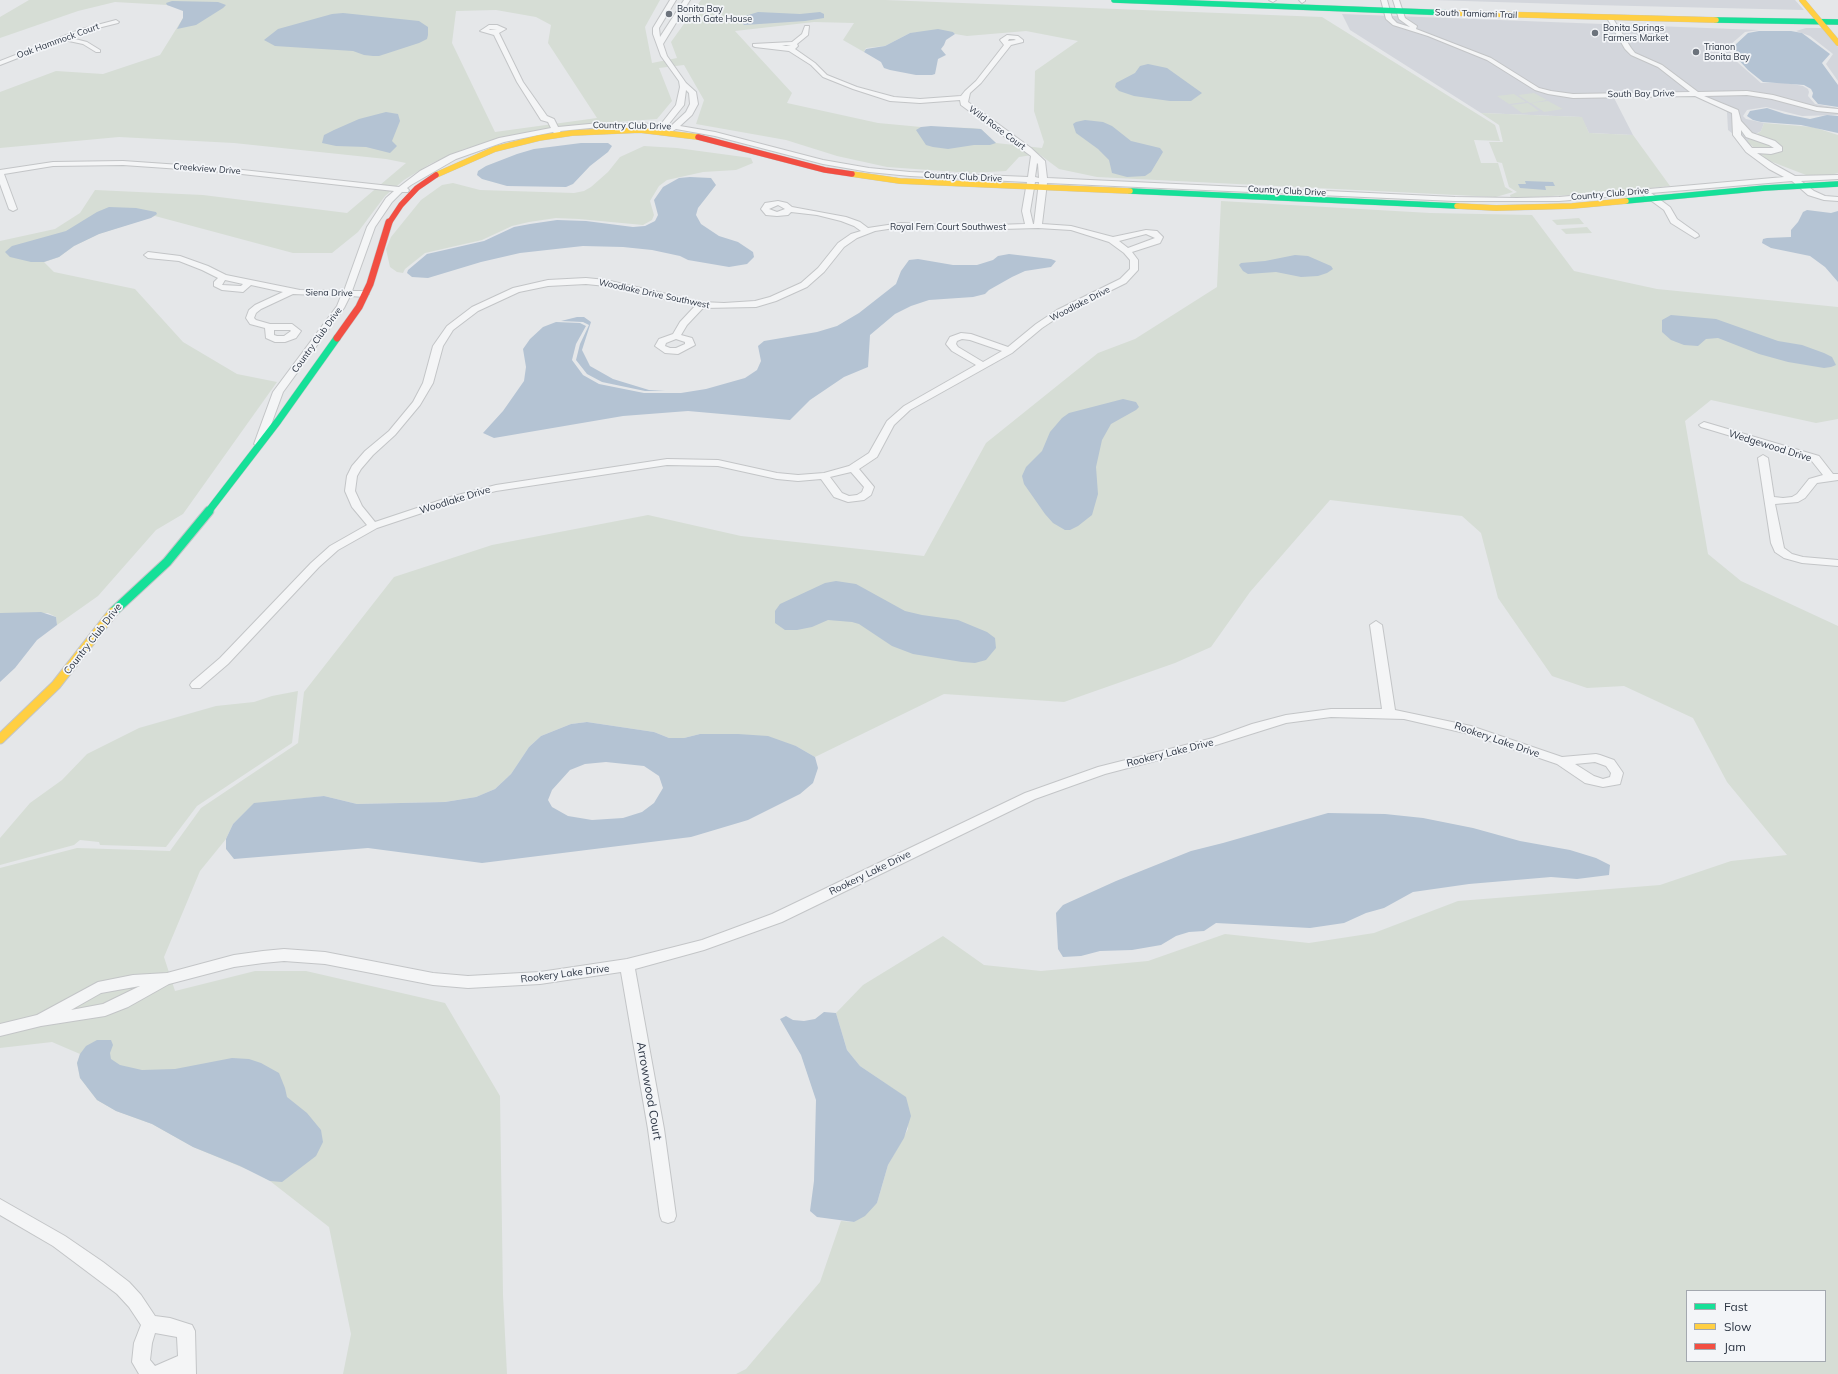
<!DOCTYPE html>
<style>
body{margin:0}
#map{position:relative;width:1838px;height:1374px;overflow:hidden;background:#e5e7e9;font-family:Mulish,sans-serif}
canvas{display:block}
.legend{position:absolute;left:1686px;top:1290px;width:140px;height:72px;box-sizing:border-box;background:#f3f5f8;border:1px solid #a3a8af;margin:0;padding:5px 7px;list-style:none;font-size:12px;color:#2b3442}
.legend li{display:flex;align-items:center;gap:8px;height:20px}
.legend b{width:20px;border:1px solid #a3a8af}
</style>
<div id="map">
<canvas width="1838" height="1374"></canvas>
<ul class="legend">
<li><b style="height:5px;background:#16e098"></b>Fast</li>
<li><b style="height:5px;background:#ffcf43"></b>Slow</li>
<li><b style="height:5px;background:#f24e42"></b>Jam</li>
</ul>
</div>
<script>
const ctx = document.querySelector('canvas').getContext('2d');
ctx.lineJoin = 'round';
function fillPath(path, color) { ctx.fillStyle = color; ctx.fill(path, 'evenodd'); }
const poly = rows => new Path2D(rows.map(r => 'M' + r).join(''));
function strokePath(path, color, width, dash) { ctx.strokeStyle = color; ctx.lineWidth = width; ctx.lineCap = dash ? 'butt' : 'round'; ctx.setLineDash(dash || []); ctx.stroke(path); }
function write(font, color, halo, rows, align = 'center') {
  ctx.font = font + ' Mulish,sans-serif'; ctx.lineWidth = 3.5; ctx.setLineDash([]); ctx.textBaseline = 'middle'; ctx.strokeStyle = halo; ctx.fillStyle = color; for (const [text, x, y, turn = 0] of rows) {
    ctx.save(); ctx.translate(x, y); ctx.rotate((+turn || 0) * Math.PI / 180); ctx.textAlign = isNaN(turn) ? turn : align; if (halo) ctx.strokeText(text, 0, 0); ctx.fillText(text, 0, 0); ctx.restore();
  }
}
fillPath(poly([
 [1432,0,1795,0,1804,10,1593,5],
 [1342,14,1759,30,1745,32,1730,45,1730,51,1736,61,1761,83,1786,83,1803,86,1808,89,1809,92,1808,96,1815,104,1838,108,1838,115,1802,116,1766,107,1747,110,1743,116,1746,119,1764,123,1761,131,1750,137,1751,146,1759,154,1728,130,1727,112,1698,93,1613,96,1633,135,1589,133,1581,117,1481,113,1350,30],
 [1806,28,1822,28,1838,47,1838,81,1826,64,1833,54,1810,36,1796,31]
]), '#d3d6dc');
fillPath(poly([
 [29,0,660,0,645,27,652,63,677,58,671,42,701,0,885,0,1322,17,1495,125,1500,141,1474,140,1481,163,1498,163,1505,187,1513,192,1496,197,1097,177,1059,169,1039,154,1019,157,1006,171,971,173,887,167,837,156,786,140,696,124,704,100,684,65,659,68,672,101,657,119,576,125,532,131,464,149,430,164,404,180,385,196,358,232,332,253,293,253,155,216,99,234,74,246,59,257,44,262,54,272,135,289,183,342,237,374,277,382,183,514,156,530,98,596,57,625,56,617,48,613,0,613,0,241,55,229,80,213,95,190,203,195,347,213,406,163,386,159,234,143,119,137,0,148,0,92,56,71,103,74,160,55,183,18,183,11,182,9,167,5,115,2,78,11,0,38,0,17],
 [496,10,536,17,551,25,548,43,597,118,495,132,452,43,456,11],
 [814,22,854,23,843,40,864,52,866,48,885,46,910,33,953,32,955,34,967,36,1026,31,1078,41,1035,71,1034,111,1044,142,1042,148,996,143,981,129,972,128,921,127,878,123,787,103,792,93,735,31],
 [1534,93,1547,100,1530,103,1518,95],
 [1514,94,1526,102,1509,104,1497,96],
 [1548,101,1563,109,1544,112,1531,103],
 [1528,103,1539,111,1522,113,1511,105],
 [1481,113,1582,117,1589,133,1633,135,1670,186,1593,194,1511,198,1510,195,1517,192,1509,187,1502,163,1497,162,1489,142,1503,142,1499,125],
 [1764,123,1813,127,1838,135,1838,173,1831,175,1806,175,1767,160,1747,141,1761,131],
 [644,146,677,148,751,158,753,163,736,170,703,172,667,180,659,186,650,201,654,215,652,220,643,225,579,219,556,218,529,222,512,226,482,240,425,253,405,269,403,273,397,272,390,267,386,249,391,237,421,200,442,185,453,183,480,190,574,193,584,191,591,187,608,172,620,157],
 [1221,201,1430,213,1532,215,1574,271,1657,289,1838,307,1838,419,1816,423,1711,400,1685,421,1708,554,1741,581,1838,626,1838,1374,736,1374,746,1369,820,1282,841,1221,854,1222,877,1203,888,1165,908,1129,905,1097,860,1066,847,1050,836,1013,863,985,943,936,984,965,1041,971,1148,961,1225,934,1309,943,1374,933,1458,901,1660,885,1731,861,1787,855,1727,782,1693,718,1624,686,1587,688,1552,676,1498,598,1481,533,1462,516,1330,500,1250,592,1211,647,1175,663,1064,702,944,694,815,757,796,746,715,734,700,734,684,738,669,738,654,732,587,722,571,724,541,736,529,747,511,774,495,789,476,797,445,802,357,804,324,796,254,804,233,824,226,839,200,871,164,957,175,991,255,971,306,971,445,1003,500,1096,503,1295,507,1374,343,1374,351,1334,329,1227,270,1181,256,1173,193,1147,152,1124,116,1111,97,1100,80,1078,77,1063,80,1054,52,1042,0,1048,0,868,77,848,170,851,201,808,298,743,304,692,394,577,492,545,648,515,741,536,924,556,986,443,1098,353,1135,339,1217,287],
 [1687,1291,1825,1291,1825,1361,1687,1361],
 [1579,218,1584,224,1557,225,1552,220],
 [1587,227,1592,233,1566,234,1561,229],
 [298,691,292,743,197,806,166,847,100,845,99,842,80,840,74,845,0,865,0,838,30,803,62,780,87,754,139,728,216,706,254,702,272,696]
]), '#d6ddd5');
fillPath(poly([
 [172,1,218,2,226,5,223,8,196,25,177,29,183,18,183,11,167,5,166,3],
 [758,12,800,14,820,12,824,14,824,18,805,21,744,25,740,19,742,17],
 [343,13,419,21,428,27,428,35,427,39,419,43,379,56,373,56,364,55,353,51,275,46,264,40,278,29,332,14],
 [938,29,953,32,955,34,946,40,944,45,941,49,946,55,938,59,935,74,932,75,916,75,890,70,884,68,881,62,864,52,866,49,885,46,910,33],
 [1759,31,1791,31,1802,33,1830,54,1822,63,1838,85,1838,107,1818,104,1812,97,1813,93,1811,89,1804,85,1763,82,1748,70,1735,56,1733,51,1734,46,1748,33],
 [1148,64,1167,68,1202,93,1191,101,1170,101,1134,96,1119,91,1115,87,1116,83,1135,73,1140,66],
 [1767,108,1785,114,1810,119,1827,115,1838,116,1838,133,1801,125,1761,122,1753,120,1747,116,1750,111],
 [386,112,398,114,400,121,392,141,397,146,390,153,366,147,336,146,322,143,324,135,334,130,359,119],
 [1085,120,1103,122,1112,126,1131,141,1160,148,1163,152,1151,172,1145,176,1127,177,1112,173,1109,160,1098,149,1076,133,1073,124,1076,122],
 [931,126,981,129,996,143,990,145,974,145,948,149,933,147,926,145,916,130,921,127],
 [581,143,608,143,612,146,608,152,590,166,573,184,566,187,507,186,482,179,477,175,478,171,486,166,517,154,534,149],
 [690,177,711,178,716,185,698,208,696,215,701,224,719,236,738,242,753,252,754,257,747,264,729,267,688,260,680,256,652,250,623,247,583,246,520,253,481,262,428,278,412,277,407,273,408,270,427,254,484,241,514,227,530,224,557,220,586,221,633,227,645,226,655,221,658,215,654,200,663,187,679,178],
 [1525,181,1553,182,1555,186,1545,186,1546,190,1520,188,1518,184,1526,184],
 [109,207,136,208,156,212,157,214,151,218,99,234,74,246,59,257,44,262,31,262,10,257,5,252,12,246,66,231,97,212],
 [1807,210,1831,213,1838,211,1838,282,1825,267,1810,256,1771,248,1762,243,1763,239,1767,238,1791,237,1791,230,1798,222,1803,212],
 [1009,254,1051,259,1056,261,1051,267,1025,271,1012,277,989,290,985,294,973,297,929,300,911,306,895,314,870,335,868,367,844,377,810,400,790,420,688,411,623,416,494,438,483,433,503,411,524,381,526,367,523,349,530,339,543,327,556,322,580,323,586,326,576,344,572,360,583,375,599,384,644,393,681,393,706,389,745,378,757,370,761,361,758,346,764,341,817,332,837,326,859,313,896,284,901,271,909,260,918,259,953,265,977,265,993,260,998,256],
 [1295,255,1308,256,1331,266,1333,269,1327,273,1318,276,1301,277,1276,272,1248,274,1243,271,1239,265,1241,263,1265,261],
 [1671,315,1716,319,1778,341,1802,345,1824,353,1832,357,1836,365,1831,367,1824,368,1788,362,1759,354,1718,338,1706,339,1698,346,1684,345,1671,340,1662,332,1662,320],
 [577,317,584,317,591,322,582,350,590,366,613,379,649,390,665,391,645,391,602,382,587,374,576,360,580,344,589,325,583,322,561,321],
 [1123,399,1136,402,1139,407,1136,410,1111,424,1102,440,1096,467,1098,494,1092,515,1078,526,1070,530,1065,530,1053,523,1045,514,1024,484,1022,476,1026,467,1042,451,1050,432,1062,418,1069,413],
 [836,581,856,584,905,611,922,615,958,620,987,632,995,638,996,648,986,660,975,663,962,662,913,654,892,646,859,624,852,622,828,620,812,627,797,630,785,630,775,623,775,611,780,604,825,583],
 [41,612,56,617,57,625,37,640,15,668,0,682,0,613],
 [587,722,654,732,669,738,684,738,700,734,738,734,768,736,796,746,815,757,818,768,813,783,800,794,748,820,691,837,482,863,368,848,234,859,226,849,226,839,233,824,254,803,324,796,357,804,445,802,476,797,495,789,511,774,529,747,541,736,571,724],
 [606,762,644,766,659,776,663,788,654,803,642,812,623,818,592,820,568,816,552,807,548,800,552,790,570,770,585,764],
 [1328,813,1385,814,1423,818,1473,828,1520,841,1570,850,1596,858,1610,865,1609,875,1577,879,1551,877,1469,884,1413,892,1384,908,1366,913,1344,923,1310,928,1216,923,1204,931,1189,932,1176,936,1161,945,1132,950,1100,951,1081,956,1063,957,1058,949,1056,913,1063,905,1116,881,1191,851,1223,843],
 [824,1012,836,1013,847,1050,860,1066,906,1097,911,1116,904,1138,888,1165,877,1203,865,1216,854,1222,817,1217,810,1211,814,1181,816,1100,801,1055,780,1019,786,1016,793,1020,804,1021,815,1019],
 [97,1040,111,1040,113,1045,110,1053,111,1059,120,1065,142,1070,175,1069,232,1058,249,1059,261,1063,279,1073,285,1088,287,1097,307,1113,321,1130,323,1142,316,1156,282,1182,270,1181,240,1166,193,1147,152,1124,116,1111,97,1100,80,1078,77,1063,80,1054,86,1046]
]), '#b4c3d3');
const street = poly([
 [670,0,676,0,659,28,660,37,684,0,690,0,663,44,667,56,686,83,696,92,698,104,692,115,680,126,715,132,823,160,869,168,910,172,1028,177,1031,156,961,105,960,100,920,103,890,101,853,89,823,77,811,65,789,51,755,47,753,46,753,44,792,42,802,34,805,26,809,26,808,35,797,44,798,46,795,49,815,63,827,75,857,87,894,97,920,99,961,96,965,91,976,81,1004,45,1000,40,1001,39,1007,35,1018,36,1023,40,1023,42,1011,45,981,83,970,93,968,102,1031,148,1045,161,1047,178,1455,197,1517,198,1559,197,1784,177,1769,169,1746,152,1733,135,1732,113,1695,96,1573,98,1548,94,1535,90,1487,60,1428,36,1393,25,1386,19,1381,0,1387,0,1392,18,1397,23,1410,27,1399,19,1393,0,1399,0,1405,18,1417,26,1416,29,1491,58,1539,88,1551,91,1573,94,1690,92,1658,67,1631,55,1625,49,1607,18,1610,16,1612,17,1631,48,1635,53,1662,65,1698,92,1747,91,1773,95,1817,107,1838,109,1838,113,1817,111,1772,99,1747,95,1704,96,1738,110,1741,121,1752,133,1775,141,1782,147,1782,151,1771,154,1757,153,1775,165,1795,176,1838,175,1838,179,1801,181,1814,191,1825,196,1838,197,1838,201,1824,200,1808,195,1792,181,1651,193,1670,207,1677,219,1698,234,1699,236,1695,238,1671,223,1664,210,1642,194,1559,201,1455,201,1047,183,1042,224,1071,226,1113,237,1146,230,1157,231,1163,237,1160,243,1132,252,1138,260,1138,270,1126,283,1063,314,1042,328,1012,353,910,410,894,425,877,457,859,469,874,487,871,495,864,500,848,502,834,497,821,479,798,481,777,479,718,466,667,465,496,491,458,501,377,528,338,550,319,567,228,664,200,688,192,688,190,685,192,682,220,658,311,563,330,546,367,525,352,507,345,491,347,476,352,466,365,451,389,431,413,402,423,383,433,346,447,326,472,307,513,288,548,280,586,278,606,280,701,302,724,303,755,301,770,297,801,283,818,268,838,243,851,234,861,231,854,226,841,221,817,215,791,212,788,215,777,216,766,215,761,209,765,203,778,201,787,203,792,207,846,217,860,222,868,228,901,223,966,226,1025,224,1022,211,1027,182,910,176,869,172,823,164,715,136,676,129,671,132,668,132,668,129,661,131,658,129,600,127,560,131,562,135,558,137,553,132,504,142,456,159,411,185,407,188,409,190,408,192,402,192,392,202,375,227,352,291,365,291,369,294,365,297,350,296,344,308,283,392,264,444,259,447,254,444,273,392,337,306,341,296,293,294,261,309,256,313,254,318,256,320,270,324,292,324,301,331,296,338,285,342,275,342,266,338,265,328,250,324,246,318,249,310,255,305,283,292,251,285,243,292,222,290,214,286,214,282,218,278,202,270,179,261,148,258,144,255,148,252,180,256,208,266,226,275,300,290,344,291,367,227,386,198,394,191,224,172,123,165,53,166,4,174,17,209,13,211,9,209,0,184,0,170,53,162,123,161,224,168,399,187,420,171,450,155,499,138,551,128,548,122,541,120,517,82,494,35,480,31,489,25,497,25,506,29,499,33,523,82,547,116,554,119,558,127,600,123,661,124,676,105,680,87,679,81,661,56,653,34,653,28,670,0],
 [490,29,497,29,489,30,490,29],
 [1009,39,1014,39,1016,40,1008,41,1009,39],
 [786,45,791,46,782,46,786,45],
 [686,90,689,93,690,104,686,112,672,125,668,125,684,105,686,90],
 [1741,130,1746,137,1769,145,1774,148,1752,148,1741,135,1741,130],
 [1037,163,1038,164,1039,178,1035,177,1037,163],
 [1035,182,1039,182,1034,224,1033,224,1030,211,1035,182],
 [778,205,785,209,777,212,769,209,778,205],
 [901,227,966,230,1038,228,1071,230,1109,242,1124,253,1130,260,1130,269,1120,279,1057,310,1036,324,1008,347,971,334,961,333,950,337,946,344,952,351,976,365,904,406,887,421,869,453,849,466,824,473,798,475,777,473,718,460,667,459,496,485,450,497,375,522,362,506,355,491,357,476,361,469,373,455,395,435,420,405,433,383,443,346,453,330,478,311,519,292,548,286,586,284,606,286,695,306,680,322,673,334,659,339,655,346,665,353,678,354,695,345,692,338,681,335,687,325,703,308,756,307,776,301,807,287,824,272,844,247,857,238,875,231,901,227],
 [1146,234,1155,238,1128,248,1119,241,1146,234],
 [225,280,243,284,241,286,222,285,225,280],
 [274,330,290,330,291,331,284,336,277,336,274,335,274,330],
 [676,339,685,342,685,344,676,348,670,348,665,346,666,343,676,339],
 [962,339,970,340,1002,351,983,362,958,347,956,344,957,341,962,339],
 [851,472,864,487,862,492,857,495,849,496,842,493,830,477,851,472],
 [1269,0,1276,0,1273,2,1269,0],
 [1299,0,1305,0,1305,1,1302,3,1299,0],
 [116,20,119,22,118,23,86,31,71,38,87,42,100,50,100,52,96,52,83,44,64,40,0,65,0,61,82,29,116,20],
 [1704,422,1819,456,1833,474,1838,474,1838,480,1817,483,1805,498,1798,502,1775,504,1784,548,1792,554,1803,557,1838,560,1838,566,1802,563,1784,558,1775,552,1771,543,1758,458,1763,455,1768,458,1774,497,1783,498,1792,497,1797,494,1809,479,1823,475,1811,460,1701,427,1699,425,1704,422],
 [1376,621,1382,625,1395,710,1471,726,1562,757,1596,754,1600,755,1614,760,1621,770,1623,773,1620,784,1603,787,1585,783,1557,764,1469,734,1404,719,1331,717,1286,723,1216,745,1105,774,1035,799,782,922,704,950,635,969,664,1129,676,1216,674,1221,668,1223,662,1221,660,1216,648,1129,621,972,540,984,468,988,433,985,325,964,284,961,263,963,234,967,169,984,128,1007,105,1016,41,1026,0,1036,0,1024,37,1015,98,982,133,975,167,973,234,955,263,951,284,949,325,952,433,973,468,976,540,972,627,959,702,940,772,914,1025,793,1098,767,1213,738,1252,724,1286,715,1331,709,1382,709,1370,625,1376,621],
 [1595,762,1606,766,1611,773,1610,777,1603,779,1594,776,1575,764,1595,762],
 [140,986,103,1004,71,1010,101,993,140,986],
 [0,1199,65,1236,103,1262,129,1282,141,1295,155,1316,170,1318,192,1325,195,1331,196,1374,139,1374,132,1362,134,1343,141,1325,129,1307,117,1294,53,1246,0,1215,0,1199],
 [155,1333,177,1337,178,1356,155,1366,150,1360,152,1343,155,1333]
]);
const fastFar2 = poly([
 [1114,0,1453,13],
 [1716,20,1838,22],
 [1130,191,1457,206],
 [1626,201,1765,188,1838,184]
]);
const fastFar1 = poly([
 [208,512,278,421,337,338]
]);
const fast = poly([
 [113,612,167,562,209,511]
]);
const slowFar1 = poly([
 [1802,0,1838,43],
 [1453,13,1716,20],
 [852,174,900,181,1130,191],
 [436,175,495,149,539,138,572,133,640,130,698,137],
 [1457,206,1496,208,1572,206,1626,201]
]);
const slow = poly([
 [0,739,56,685,113,612]
]);
const jamFar1 = poly([
 [698,137,825,170,852,174],
 [389,223,401,205,417,188,436,175]
]);
const jam = poly([
 [337,338,359,307,370,284,389,222]
]);
strokePath(street, '#c3c5c7', 2);
strokePath(fastFar2, '#c3c5c7', 6);
strokePath(fastFar1, '#c3c5c7', 8);
strokePath(fast, '#c3c5c7', 11);
strokePath(slowFar1, '#c3c5c7', 6);
strokePath(slow, '#c3c5c7', 11);
strokePath(jamFar1, '#c3c5c7', 6);
strokePath(jam, '#c3c5c7', 8);
fillPath(street, '#f4f5f6');
strokePath(fastFar2, '#16e098', 5.5);
strokePath(fastFar1, '#16e098', 7);
strokePath(fast, '#16e098', 9);
strokePath(slowFar1, '#ffcf43', 5.5);
strokePath(slow, '#ffcf43', 9);
strokePath(jamFar1, '#f24e42', 5.5);
strokePath(jam, '#f24e42', 7);
for (const [x, y, r, color] of [
 [669,14,4,"#6c737c"],
 [1595,33,4,"#6c737c"],
 [1696,52,4,"#6c737c"]
]) { const dot = new Path2D(); dot.arc(x, y, r, 0, 2 * Math.PI); ctx.fillStyle = color; ctx.fill(dot); strokePath(dot, '#f3f5f8', 1.5); }
write('9px', '#2b3442', '#f3f5f8', [
 ["Bonita Bay",677,9],
 ["North Gate House",677,19],
 ["Bonita Springs",1603,28],
 ["Farmers Market",1603,38],
 ["Trianon",1704,47],
 ["Bonita Bay",1704,57]
], 'left');
write('9px', '#2b3442', '#f3f5f8', [
 ["South Tamiami Trail",1476,14,2],
 ["Oak Hammock Court",58,41,-20],
 ["South Bay Drive",1641,94,-1],
 ["Country Club Drive",632,126,1],
 ["Wild Rose Court",997,128,36],
 ["Creekview Drive",207,169,4],
 ["Country Club Drive",963,177,3],
 ["Country Club Drive",1287,191,3],
 ["Country Club Drive",1610,194,-5],
 ["Royal Fern Court Southwest",948,227],
 ["Siena Drive",329,293,1],
 ["Woodlake Drive Southwest",654,294,12],
 ["Woodlake Drive",1080,304,-27],
 ["Country Club Drive",317,340,-54]
]);
write('10px', '#2b3442', '#f3f5f8', [
 ["Wedgewood Drive",1770,446,17],
 ["Woodlake Drive",455,500,-17],
 ["Country Club Drive",93,639,-52],
 ["Rookery Lake Drive",1497,740,19],
 ["Rookery Lake Drive",1170,753,-14],
 ["Rookery Lake Drive",870,873,-26],
 ["Rookery Lake Drive",565,974,-7]
]);
write('12px', '#2b3442', '#f3f5f8', [
 ["Arrowwood Court",649,1091,80]
]);
</script>
